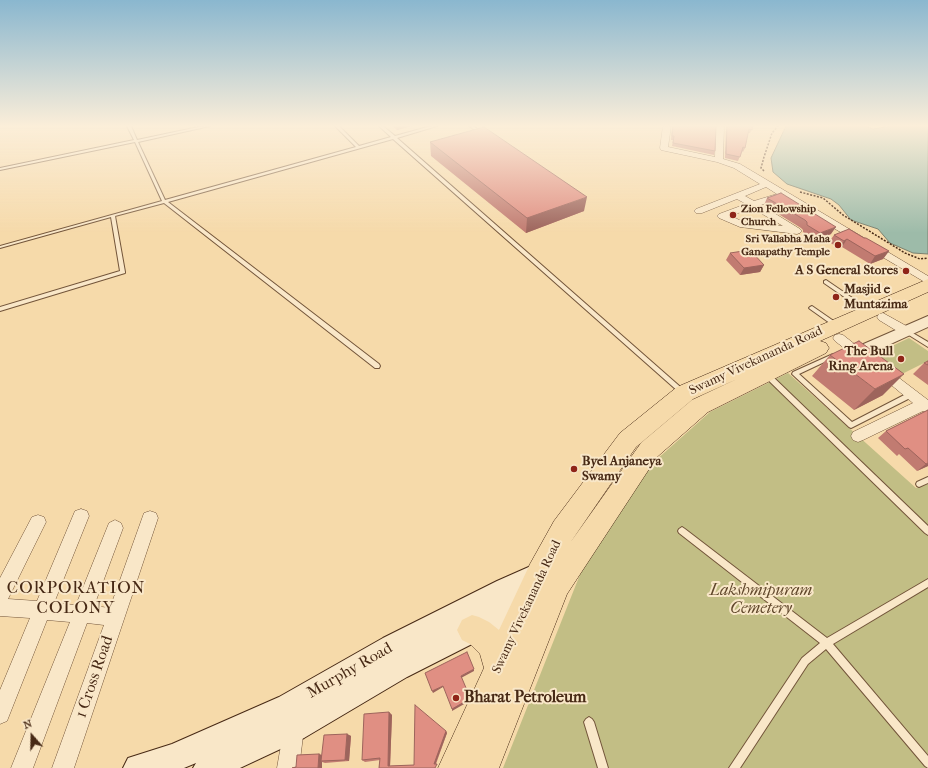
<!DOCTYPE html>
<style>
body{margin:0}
#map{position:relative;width:928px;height:768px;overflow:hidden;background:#f6daaa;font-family:"IM FELL French Canon",serif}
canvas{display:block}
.north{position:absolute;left:12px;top:716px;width:40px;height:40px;-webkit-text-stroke:3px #f9e7c8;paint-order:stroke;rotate:340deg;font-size:11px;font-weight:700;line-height:16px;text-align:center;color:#472915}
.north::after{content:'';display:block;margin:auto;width:14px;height:18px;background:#472915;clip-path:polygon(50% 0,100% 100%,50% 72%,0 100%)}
</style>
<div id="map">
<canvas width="928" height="768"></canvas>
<div class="north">N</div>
</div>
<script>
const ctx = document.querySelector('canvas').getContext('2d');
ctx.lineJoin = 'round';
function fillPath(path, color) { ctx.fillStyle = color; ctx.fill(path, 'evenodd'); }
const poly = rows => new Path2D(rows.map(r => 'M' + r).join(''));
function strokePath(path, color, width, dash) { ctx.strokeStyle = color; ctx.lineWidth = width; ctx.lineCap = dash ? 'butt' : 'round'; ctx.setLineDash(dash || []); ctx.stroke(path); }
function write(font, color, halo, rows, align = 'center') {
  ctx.font = font + ' "IM FELL French Canon",serif'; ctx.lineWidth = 4; ctx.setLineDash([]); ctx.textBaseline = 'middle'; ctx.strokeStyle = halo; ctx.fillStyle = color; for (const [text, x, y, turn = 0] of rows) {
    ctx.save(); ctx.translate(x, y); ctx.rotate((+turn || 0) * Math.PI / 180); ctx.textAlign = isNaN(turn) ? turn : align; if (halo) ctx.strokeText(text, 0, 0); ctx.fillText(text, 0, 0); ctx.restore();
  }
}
fillPath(poly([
 [909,338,928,351,928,361,898,376,871,356],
 [788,373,916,488,928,483,928,768,503,768,583,567,647,468,710,412]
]), '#c2be85');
const water = poly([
 [786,126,865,126,873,129,892,126,928,126,928,254,913,253,890,243,878,229,851,220,839,205,831,199,787,184,773,172,771,158,786,126]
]);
fillPath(water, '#9dbba9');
strokePath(water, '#7b816e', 1);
const service = poly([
 [127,126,131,126,137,140,203,126,210,126,138,142,165,200,356,147,335,126,339,126,359,146,391,137,379,126,383,126,395,136,431,126,437,126,397,138,685,391,684,393,680,393,393,139,168,202,379,364,380,366,379,368,375,368,164,203,115,216,125,272,125,273,0,311,0,307,120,271,111,217,0,248,0,246,162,201,135,142,0,170,0,168,134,140,127,126],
 [469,126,473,126,483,133,480,134,469,126],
 [826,280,870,310,871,311,870,312,866,312,824,283,824,281,826,280],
 [812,306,838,324,839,325,838,326,834,326,810,309,809,308,810,307,812,306],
 [906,329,928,342,928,347,904,332,903,331,906,329],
 [833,354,835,355,836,356,835,357,799,374,852,422,910,392,914,392,915,394,914,396,853,427,851,428,849,427,792,374,793,372,833,354],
 [765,373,769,373,928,526,928,535,925,533,765,377,764,375,765,373],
 [928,477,928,483,919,487,917,486,916,484,917,482,928,477],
 [682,527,685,529,827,638,928,579,928,587,833,644,928,756,928,768,925,766,826,649,808,664,740,768,729,768,802,658,820,643,679,533,678,531,679,529,682,527],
 [589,717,592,719,594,722,608,768,598,768,584,722,586,719,589,717]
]);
const minor = poly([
 [663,126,671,126,668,147,715,157,716,126,724,126,723,159,740,164,928,276,928,284,783,198,761,205,800,229,802,231,800,233,797,234,740,227,719,218,717,216,719,214,746,204,737,199,702,213,696,213,694,211,696,209,760,184,734,168,717,162,661,150,660,148,663,126],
 [766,187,777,194,754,201,745,196,766,187],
 [752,208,783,226,742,221,730,216,752,208],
 [883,313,910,328,912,331,910,334,906,335,902,334,879,320,877,317,879,314,883,313],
 [839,334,843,335,866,353,868,356,866,359,862,361,858,359,835,341,833,338,835,335,839,334],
 [882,366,886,368,928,400,928,412,923,411,863,440,858,442,853,440,851,436,853,432,913,403,878,374,876,371,878,368,882,366],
 [81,509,87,511,89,516,54,603,76,605,109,523,115,520,121,523,123,528,94,606,110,608,144,513,150,511,156,513,158,518,74,768,52,768,104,625,87,623,33,768,11,768,70,622,47,620,7,721,0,724,0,690,30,618,0,616,0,578,32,517,38,515,44,517,46,522,8,599,37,601,75,511,81,509],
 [294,718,301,721,304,728,299,768,277,768,284,728,287,721,294,718]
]);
const tertiary = poly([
 [928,316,928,327,862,357,857,359,852,357,849,353,852,349,928,316]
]);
const secondary = poly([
 [540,562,551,568,555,576,551,584,543,588,539,586,532,590,539,592,542,601,539,610,407,677,304,738,240,768,193,768,196,763,184,768,123,768,128,758,172,744,279,697,383,638,497,581,540,562]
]);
const primary = poly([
 [928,279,928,292,820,341,826,343,829,348,826,353,708,412,657,457,567,594,499,768,438,768,484,668,480,654,470,644,462,640,457,630,462,620,472,615,479,617,489,622,499,630,530,564,554,521,620,433,677,387,928,279],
 [737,379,692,400,641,443,570,543,636,447,693,399,737,379]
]);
strokePath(service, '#73553a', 2);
strokePath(minor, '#73553a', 1);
strokePath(tertiary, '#73553a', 2);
strokePath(secondary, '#472915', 2);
strokePath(primary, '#472915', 1);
strokePath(poly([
 [764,171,761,168,764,157,772,133,778,126],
 [800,192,823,198,843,215,905,253,920,259,928,258]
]), '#472915', 1.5, [2, 1.5]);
fillPath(service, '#f9e7c8');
fillPath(minor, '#f9e7c8');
fillPath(tertiary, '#f9e7c8');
fillPath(secondary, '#f9e7c8');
fillPath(primary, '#f6daaa');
fillPath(poly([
 [392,126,412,126,397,130],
 [672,126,716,126,715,151,714,155,672,146,673,140,671,140],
 [726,126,753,126,750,133,748,133,745,148,743,152,742,151,738,161,725,158],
 [430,142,584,211,526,233,431,156],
 [767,198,831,234,815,240,803,232,803,230,801,228,764,205],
 [834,235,864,238,889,251,883,259,870,264,842,247,839,248,829,242],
 [730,253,764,265,760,272,740,275,726,260],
 [830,355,883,395,854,410,812,376],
 [928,361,928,385,913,374,924,363],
 [928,410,928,466,917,471,899,454,897,456,878,438,886,431],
 [389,712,392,715,390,766,414,765,446,731,447,733,436,764,438,765,379,768,380,760,365,762,362,760],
 [347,734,351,736,349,761,325,763,322,762,322,768,292,768,296,767,319,754,322,755]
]), '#c17b71');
fillPath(poly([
 [396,126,412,126,397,130],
 [587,197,584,211,526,233,527,218],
 [836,227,831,234,815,240,820,233],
 [847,239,842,247,839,248,844,241],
 [889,251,883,259,870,264,875,256],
 [764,265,760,272,740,275,744,268],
 [904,374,883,395,854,410,875,389],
 [928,463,928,466,917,471,926,464],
 [474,669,474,671,461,678,461,676],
 [443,686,443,687,433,693,432,691],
 [469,695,466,703,452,711,452,709],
 [389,712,392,715,390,767,388,766],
 [446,731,447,733,435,765,434,764],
 [347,734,351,736,349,761,345,760],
 [319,754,323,756,321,761,322,762,322,768,318,768]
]), '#9d645c');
const building = poly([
 [673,126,716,126,715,151,673,143,674,136,672,136,673,126],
 [727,126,753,126,752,130,749,129,745,148,743,147,740,157,726,154,727,126],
 [484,127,587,197,527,218,430,142,484,127],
 [781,193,836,227,820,233,807,225,807,222,805,220,767,198,781,193],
 [849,229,864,238,866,238,889,251,875,256,847,239,844,241,834,235,849,229],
 [750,250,764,265,744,268,730,253,750,250],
 [859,341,904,374,875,389,830,355,859,341],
 [928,361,928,365,924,363,928,361],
 [928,410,928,463,926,464,908,448,905,449,886,431,928,410],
 [467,652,474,669,461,676,469,695,466,701,452,709,443,686,432,691,425,673,467,652],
 [415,705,446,731,434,764,437,764,435,768,379,768,380,758,362,760,364,714,389,712,388,766,414,765,415,705],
 [347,734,345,760,321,761,324,735,347,734],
 [319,754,318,768,292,768,296,767,297,755,319,754]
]);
fillPath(building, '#e08f83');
strokePath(building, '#9d645c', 1);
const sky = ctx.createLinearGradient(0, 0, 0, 233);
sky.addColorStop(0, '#8ab7cf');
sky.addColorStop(0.54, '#fbeed9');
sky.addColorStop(1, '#fbeed900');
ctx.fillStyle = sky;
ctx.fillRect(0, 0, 928, 233);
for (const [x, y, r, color] of [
 [733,215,4,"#8f2418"],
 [838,245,4,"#8f2418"],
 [906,271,4,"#8f2418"],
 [836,297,4,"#8f2418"],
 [901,359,4,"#8f2418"],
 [574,469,4,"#8f2418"],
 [456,698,4,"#8f2418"]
]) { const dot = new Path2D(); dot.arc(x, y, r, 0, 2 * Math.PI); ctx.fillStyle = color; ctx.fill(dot); strokePath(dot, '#f9e7c8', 1.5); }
write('bold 11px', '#472915', '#f9e7c8', [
 ["Zion Fellowship",741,209],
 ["Church",741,222],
 ["Sri Vallabha Maha",830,239,"right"],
 ["Ganapathy Temple",830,252,"right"]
], 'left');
write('bold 13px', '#472915', '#f9e7c8', [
 ["A S General Stores",898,271],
 ["Masjid e",844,290,"left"],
 ["Muntazima",844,305,"left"],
 ["The Bull",893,352],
 ["Ring Arena",893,367],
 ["Byel Anjaneya",582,462,"left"],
 ["Swamy",582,477,"left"]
], 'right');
write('13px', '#472915', '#f9e7c8', [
 ["Swamy Vivekananda Road",756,361,-25],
 ["Swamy Vivekananda Road",527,607,-65]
]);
write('italic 16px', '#60472b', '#f9e7c8', [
 ["Lakshmipuram",761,591],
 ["Cemetery",761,609]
]);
write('16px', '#472915', '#f9e7c8', [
 ["Murphy Road",350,671,-30],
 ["1 Cross Road",95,677,-71]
]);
write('bold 16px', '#472915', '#f9e7c8', [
 ["Bharat Petroleum",464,698]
], 'left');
ctx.letterSpacing = '1px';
write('17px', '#472915', '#f9e7c8', [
 ["CORPORATION",76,589],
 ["COLONY",76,609]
]);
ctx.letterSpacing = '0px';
</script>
